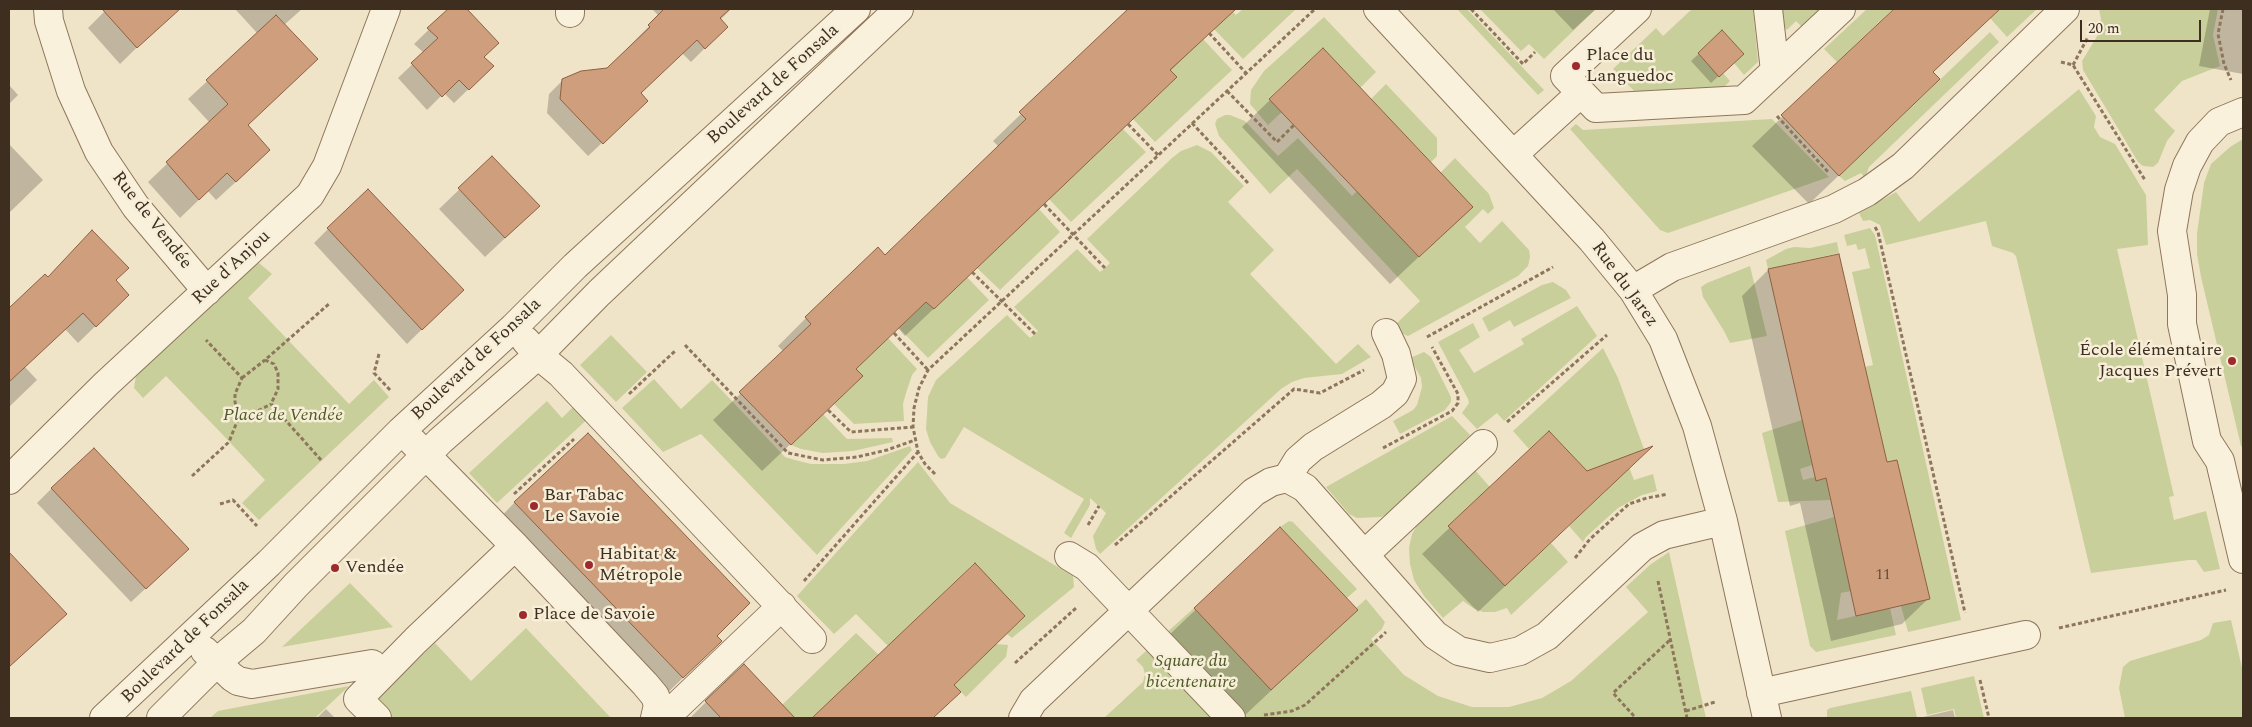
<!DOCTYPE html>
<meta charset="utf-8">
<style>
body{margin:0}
#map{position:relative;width:2252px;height:727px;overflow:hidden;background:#f0e4c8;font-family:Spectral,serif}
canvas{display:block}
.frame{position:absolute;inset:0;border:10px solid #3d2e20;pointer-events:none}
.scale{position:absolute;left:2080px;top:20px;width:121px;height:22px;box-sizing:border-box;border:2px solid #3d2e20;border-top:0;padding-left:6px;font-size:15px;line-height:18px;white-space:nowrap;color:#3d2e20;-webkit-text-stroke:4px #f7eed8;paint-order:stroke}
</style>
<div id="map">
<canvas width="2252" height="727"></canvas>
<div class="frame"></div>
<div class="scale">20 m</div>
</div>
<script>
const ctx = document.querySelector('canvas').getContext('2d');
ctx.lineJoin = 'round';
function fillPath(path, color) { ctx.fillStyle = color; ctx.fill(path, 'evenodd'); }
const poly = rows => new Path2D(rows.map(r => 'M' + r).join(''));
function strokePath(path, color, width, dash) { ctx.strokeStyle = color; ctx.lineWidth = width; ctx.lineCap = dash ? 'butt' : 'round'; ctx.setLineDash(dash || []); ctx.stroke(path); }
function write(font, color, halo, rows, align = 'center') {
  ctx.font = font + ' Spectral,serif'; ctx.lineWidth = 5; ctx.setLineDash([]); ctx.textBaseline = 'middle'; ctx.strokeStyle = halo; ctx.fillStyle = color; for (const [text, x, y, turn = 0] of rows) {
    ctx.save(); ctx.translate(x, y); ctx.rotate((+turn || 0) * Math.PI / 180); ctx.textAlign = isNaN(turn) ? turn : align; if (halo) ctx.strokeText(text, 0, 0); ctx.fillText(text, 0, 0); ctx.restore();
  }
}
fillPath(poly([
 [1243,9,1296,9,1243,59,1214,29,1232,11,1236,15],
 [1457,9,1467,9,1544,90,1538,95],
 [1480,9,1596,9,1544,59,1529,44,1521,51],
 [1692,9,1753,9,1758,62,1744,75,1734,63,1744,54,1722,31,1698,53,1719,76,1723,73,1730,81,1720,91,1637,94,1613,69,1656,28,1663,36],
 [1780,9,1821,9,1802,27,1796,21,1787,30,1782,25],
 [1867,9,1893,9,1837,62,1824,49],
 [2000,9,2037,9,2007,37,1990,18],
 [2099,9,2218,9,2213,35,2220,66,2182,81,2154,110,2175,131,2167,141,2158,163,2153,167,2143,166,2138,162,2083,70,2082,61,2099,33,2101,19],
 [1324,17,1376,72,1360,88,1323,48,1269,98,1282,112,1268,125,1250,104,1251,90,1264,71],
 [1990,32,1999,42,1869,167,1865,178,1861,173,1845,181,1839,176],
 [1203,39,1232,70,1155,142,1133,119,1177,77,1170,70],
 [1386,84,1437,138,1437,156,1431,162,1371,99],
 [2079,89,2096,116,2094,127,2100,137,2115,144,2146,195,2148,245,2117,249,2174,496,2169,497,2174,520,2206,511,2220,569,2204,572,2196,560,2189,560,2091,573,2016,256,2013,253,1992,246,1986,221,1886,245,1880,225,1870,220,1863,221,1859,213,1896,192,1919,222],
 [1225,115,1230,115,1245,121,1278,156,1298,138,1352,196,1357,191,1419,257,1472,207,1440,173,1455,158,1489,194,1494,208,1488,214,1483,209,1465,227,1480,243,1502,221,1529,250,1530,257,1528,266,1518,276,1408,336,1398,332,1397,323,1420,301,1297,169,1270,194,1219,136,1215,124,1217,119],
 [1772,119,1829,177,1668,233,1660,230,1570,129,1576,124,1583,130],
 [1123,129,1146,152,1071,222,1049,199],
 [2243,139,2243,448,2241,446,2201,277,2197,254,2197,234,2204,183,2211,164,2230,147],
 [1197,145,1211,152,1244,186,1228,202,1274,250,1250,274,1336,364,1358,344,1371,357,1342,374,1304,378,1292,382,1281,389,1100,554,1096,549,1093,536,1106,513,1090,498,1090,505,1071,538,1064,533,1084,499,964,427,945,458,941,459,938,456,930,442,926,429,928,397,936,380,1007,315,1030,338,1035,334,1038,331,1014,307,1077,249,1100,272,1105,268,1110,263,1087,239,1172,158,1181,151],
 [1039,209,1060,232,1000,290,977,268],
 [1870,228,1875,235,1961,620,1908,632,1901,606,1887,462,1865,367,1873,365,1852,272,1870,268,1865,248,1858,250,1856,244,1847,246,1844,235],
 [1837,242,1839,253,1768,269,1766,260,1786,249,1794,247,1810,248],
 [259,263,272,274,248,298,349,404,374,380,389,397,259,520,242,503,265,480,223,435,166,376,143,398,134,388,136,376,142,369,252,266],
 [1750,266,1767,336,1730,343,1724,331,1703,297,1701,287,1707,283],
 [967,277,989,300,928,358,899,328,926,302,934,309],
 [1553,282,1566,290,1571,298,1514,327,1510,320,1489,332,1482,318,1542,285],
 [1577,306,1597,336,1504,421,1497,413,1477,429,1462,413,1469,403,1468,399,1438,342,1473,323,1480,337,1459,350,1474,373,1524,344,1521,339],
 [611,335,647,372,616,402,580,365],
 [888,338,917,369,912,375,906,393,903,404,904,421,854,424,834,404,863,376,856,369],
 [1603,348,1618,378,1644,449,1625,457,1634,480,1653,474,1657,491,1642,495,1618,508,1586,537,1583,542,1569,526,1606,491,1549,431,1529,449,1513,431],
 [1424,352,1431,357,1451,397,1451,402,1445,410,1400,434,1393,421,1413,410,1417,405,1422,387,1421,378,1410,358],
 [654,379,681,409,712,380,785,457,795,460,811,464,844,464,867,461,910,446,912,450,817,555,701,434,663,452,622,408],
 [580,400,593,414,497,503,469,473,547,401,562,418],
 [823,414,847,439,892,438,893,442,853,451,823,453,801,449,791,445],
 [1452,416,1470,435,1394,510,1381,517,1357,518,1349,514,1326,487],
 [1802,420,1812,465,1800,469,1803,480,1815,477,1816,481,1826,478,1830,500,1778,502,1762,433],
 [918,462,950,503,1073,576,1074,587,1012,638,1007,634,1025,616,974,563,888,646,856,614,834,634,797,596],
 [1474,469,1490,487,1448,526,1505,586,1551,543,1568,562,1511,615,1507,608,1495,612,1483,612,1473,608,1463,601,1443,618,1424,596,1414,580,1410,564,1409,548,1412,534,1421,519],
 [1834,517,1851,591,1841,593,1837,620,1890,608,1896,635,1816,652,1810,646,1785,531],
 [1289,521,1293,522,1357,589,1347,598,1280,527],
 [1669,552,1706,718,1104,718,1143,682,1145,674,1143,667,1136,660,1194,608,1272,690,1357,610,1356,608,1366,599,1385,622,1382,629,1371,639,1404,675,1438,696,1472,707,1509,707,1542,698,1571,681,1648,612,1626,587,1651,564],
 [350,583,393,627,282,647],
 [2231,620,2243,672,2243,718,2125,718,2119,688,2123,667,2130,661,2201,640,2209,635,2213,623],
 [526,628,611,718,388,718,373,702,435,643,471,681],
 [856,633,879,655,812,718,795,718,782,705],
 [996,644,1008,645,1006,657,966,697,954,685],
 [1974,676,1984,718,1956,718,1954,709,1927,715,1921,688],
 [349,686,315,718,210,718,218,711],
 [1911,691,1917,718,1827,718,1827,710,1830,708]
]), '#c9cf9b');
fillPath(poly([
 [107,9,151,9,163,22,120,64,88,28],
 [235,9,302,9,284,25,247,126,250,169,216,200,208,191,180,218,148,182,210,123,188,99,258,34],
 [450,9,466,9,497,43,483,57,478,80,454,103,444,93,427,110,398,78,424,53,414,44],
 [652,9,731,9,720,20,726,27,691,62,682,53,639,94,633,114,588,156,547,113,549,94,563,80,607,69,659,16],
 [1130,9,1234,9,1170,71,1176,77,1148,105,905,336,898,328,855,369,834,403,762,471,713,420,784,352,778,346,806,318,878,249,884,257,999,147,993,141],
 [1553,9,1596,9,1573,30],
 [1895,9,1999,9,1932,73,1908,109,1809,204,1752,146],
 [2210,9,2243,9,2243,74,2199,66],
 [1722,32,1735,61,1711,83,1691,61],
 [9,85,18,95,9,104],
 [1270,100,1443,234,1390,284,1242,127],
 [9,144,43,180,9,213],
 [492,158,519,225,485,257,439,209],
 [328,229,462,290,407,344,314,243],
 [1838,255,1886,464,1928,599,1902,624,1831,641,1800,503,1790,506,1742,296,1768,270],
 [45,276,48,278,115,280,111,311,78,343,65,329,25,367,37,380,9,407,9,309],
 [1549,433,1587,472,1648,449,1478,612,1422,554],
 [52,488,173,563,131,602,37,503],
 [515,502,721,641,657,703,490,528],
 [1280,529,1326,639,1242,718,1165,639],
 [975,565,953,685,959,692,932,718,814,718],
 [33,580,51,628,9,667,9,602],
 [744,666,793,718,690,718,706,702],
 [326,709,335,718,317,718],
 [1953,710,1955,718,1919,718]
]), '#0003');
const building = poly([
 [102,9,180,9,137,48,102,9],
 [448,9,467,9,499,43,484,57,494,66,469,90,459,80,442,97,411,63,438,38,427,28,448,9],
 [664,9,730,9,720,18,728,27,705,49,697,40,641,93,648,101,603,144,560,99,562,79,581,71,607,68,650,27,648,25,664,9],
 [1128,9,1236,9,1170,70,1177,77,977,268,934,309,926,302,856,369,863,376,791,445,739,392,811,324,805,317,878,247,885,255,1026,119,1019,112,1128,9],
 [1894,9,2000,9,1933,72,1940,79,1839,176,1781,115,1894,9],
 [276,15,318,59,248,125,270,150,236,182,227,173,199,200,166,162,228,104,206,80,276,15],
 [1722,30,1744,54,1719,77,1698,53,1722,30],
 [1323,48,1473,207,1419,257,1269,99,1323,48],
 [492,156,540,206,505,238,458,188,492,156],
 [368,189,464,290,422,330,327,228,368,189],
 [92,230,129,268,116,280,129,295,96,327,83,313,9,382,9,308,45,274,48,277,92,230],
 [1839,254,1887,462,1897,460,1930,599,1856,616,1826,478,1816,481,1768,269,1839,254],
 [1549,431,1587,471,1653,446,1505,586,1448,526,1549,431],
 [588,433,750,603,717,636,722,641,683,678,514,502,588,433],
 [94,448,189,549,146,589,51,488,94,448],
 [1280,527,1358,610,1271,690,1194,608,1280,527],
 [9,552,67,614,9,667,9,552],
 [975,563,1025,616,954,685,961,692,933,718,812,718,975,563],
 [744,664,795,718,721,718,705,701,744,664]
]);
fillPath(building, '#cf9f7d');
strokePath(building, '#8d5f41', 1);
const minor = poly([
 [48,9,49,21,71,91,99,152,136,207,207,291],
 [570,9,570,13],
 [1378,9,1592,240,1633,290,1663,339,1697,426,1723,521,1767,718],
 [1637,9,1565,76,1596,108,1744,100,1841,9],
 [1768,9,1775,71],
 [2243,112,2219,122,2200,142,2187,166,2179,190,2172,231,2182,295,2182,324,2207,441,2220,461,2243,559],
 [1514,154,1581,93],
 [1633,290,1672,267,1834,209,1867,192,1903,166,2065,9],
 [526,341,538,355,561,374,812,639],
 [413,442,515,546,645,684,655,696,658,705,655,718],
 [1287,478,1298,460,1313,447,1381,405,1395,393,1402,379,1396,354,1386,333],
 [9,480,106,384,310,195,327,166,386,9],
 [1364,555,1483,444],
 [1069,556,1087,567,1231,718],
 [205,651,232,677,238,681,252,684,372,664],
 [1761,693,2026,635],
 [658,711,666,713,675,708,782,606],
 [104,718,269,563,401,431,514,327,575,266,856,9],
 [161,718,217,662,254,631,296,585,440,441,538,355,599,293,899,9],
 [377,718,358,699,416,640,515,546],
 [1023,718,1033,701,1254,492,1271,482,1287,478,1305,488,1435,635,1459,651,1490,658,1520,651,1547,636,1642,547,1664,535,1723,521]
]);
strokePath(minor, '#8d765c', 30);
strokePath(poly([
 [1471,9,1523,64,1535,52],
 [2223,9,2218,34,2224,64,2231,80],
 [1209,33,1246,73],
 [2061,62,2073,65,2145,180],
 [2073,65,2088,37],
 [1227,91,1277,142,1294,125],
 [1777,116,1828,172],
 [1192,123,1248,183],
 [1128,124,1158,155],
 [1044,204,1105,268],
 [1875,227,1878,232,1965,613],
 [972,272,1035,334],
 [894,333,928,370],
 [1427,337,1553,267],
 [685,345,788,453,823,460,857,457,887,450,915,440],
 [379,354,374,373,391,391],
 [242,378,265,360],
 [629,394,675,351],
 [828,410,851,432,913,427],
 [240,414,250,415,271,404],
 [1507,422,1607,335],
 [1383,448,1452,411,1458,403,1458,394,1432,347],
 [321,460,271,404,278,389,278,373,274,364,265,360,330,303],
 [935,474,925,464,918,452,913,427,914,408,919,388,928,370,1315,9],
 [192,476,229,442,240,414,237,410,235,402,235,394,242,378,206,340],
 [514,494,574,439],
 [220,504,233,500,257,526],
 [1088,525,1099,506],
 [1115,545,1294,389,1320,393,1364,370],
 [1575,558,1590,539,1629,504,1647,498,1668,494],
 [804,581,918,452],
 [1658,581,1687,718],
 [2059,628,2226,590],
 [1015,663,1076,608],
 [1980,680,1989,718],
 [1686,711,1715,702],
 [1264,715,1292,711,1305,705,1386,632],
 [1634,716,1613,693,1670,640]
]), '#8d765c', 3, [4, 2.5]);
strokePath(minor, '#faf1dc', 28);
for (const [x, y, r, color] of [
 [1576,66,5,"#9e2a2b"],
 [2232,361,5,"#9e2a2b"],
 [534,506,5,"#9e2a2b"],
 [589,565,5,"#9e2a2b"],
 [335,568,5,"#9e2a2b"],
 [523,615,5,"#9e2a2b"]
]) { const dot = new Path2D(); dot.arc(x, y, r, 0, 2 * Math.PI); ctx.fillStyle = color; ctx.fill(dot); strokePath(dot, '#f7eed8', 2); }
write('15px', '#624a37', null, [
 ["11",1883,576]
]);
write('18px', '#3d2e20', '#f7eed8', [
 ["Place du",1586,56],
 ["Languedoc",1586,77],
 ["École élémentaire",2222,351,"right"],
 ["Jacques Prévert",2222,372,"right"],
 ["Bar Tabac",544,496],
 ["Le Savoie",544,517],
 ["Habitat &",599,555],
 ["Métropole",599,576],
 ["Vendée",345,568],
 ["Place de Savoie",533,615]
], 'left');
write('18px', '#3d2e20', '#f7eed8', [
 ["Boulevard de Fonsala",774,85,-42],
 ["Rue de Vendée",151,221,52],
 ["Rue d'Anjou",232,268,-43],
 ["Rue du Jarez",1624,285,54],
 ["Boulevard de Fonsala",477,360,-43],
 ["Boulevard de Fonsala",186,642,-44]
]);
write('italic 18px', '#4d5a26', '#f7eed8', [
 ["Place de Vendée",283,416],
 ["Square du",1191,662],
 ["bicentenaire",1191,683]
]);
</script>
